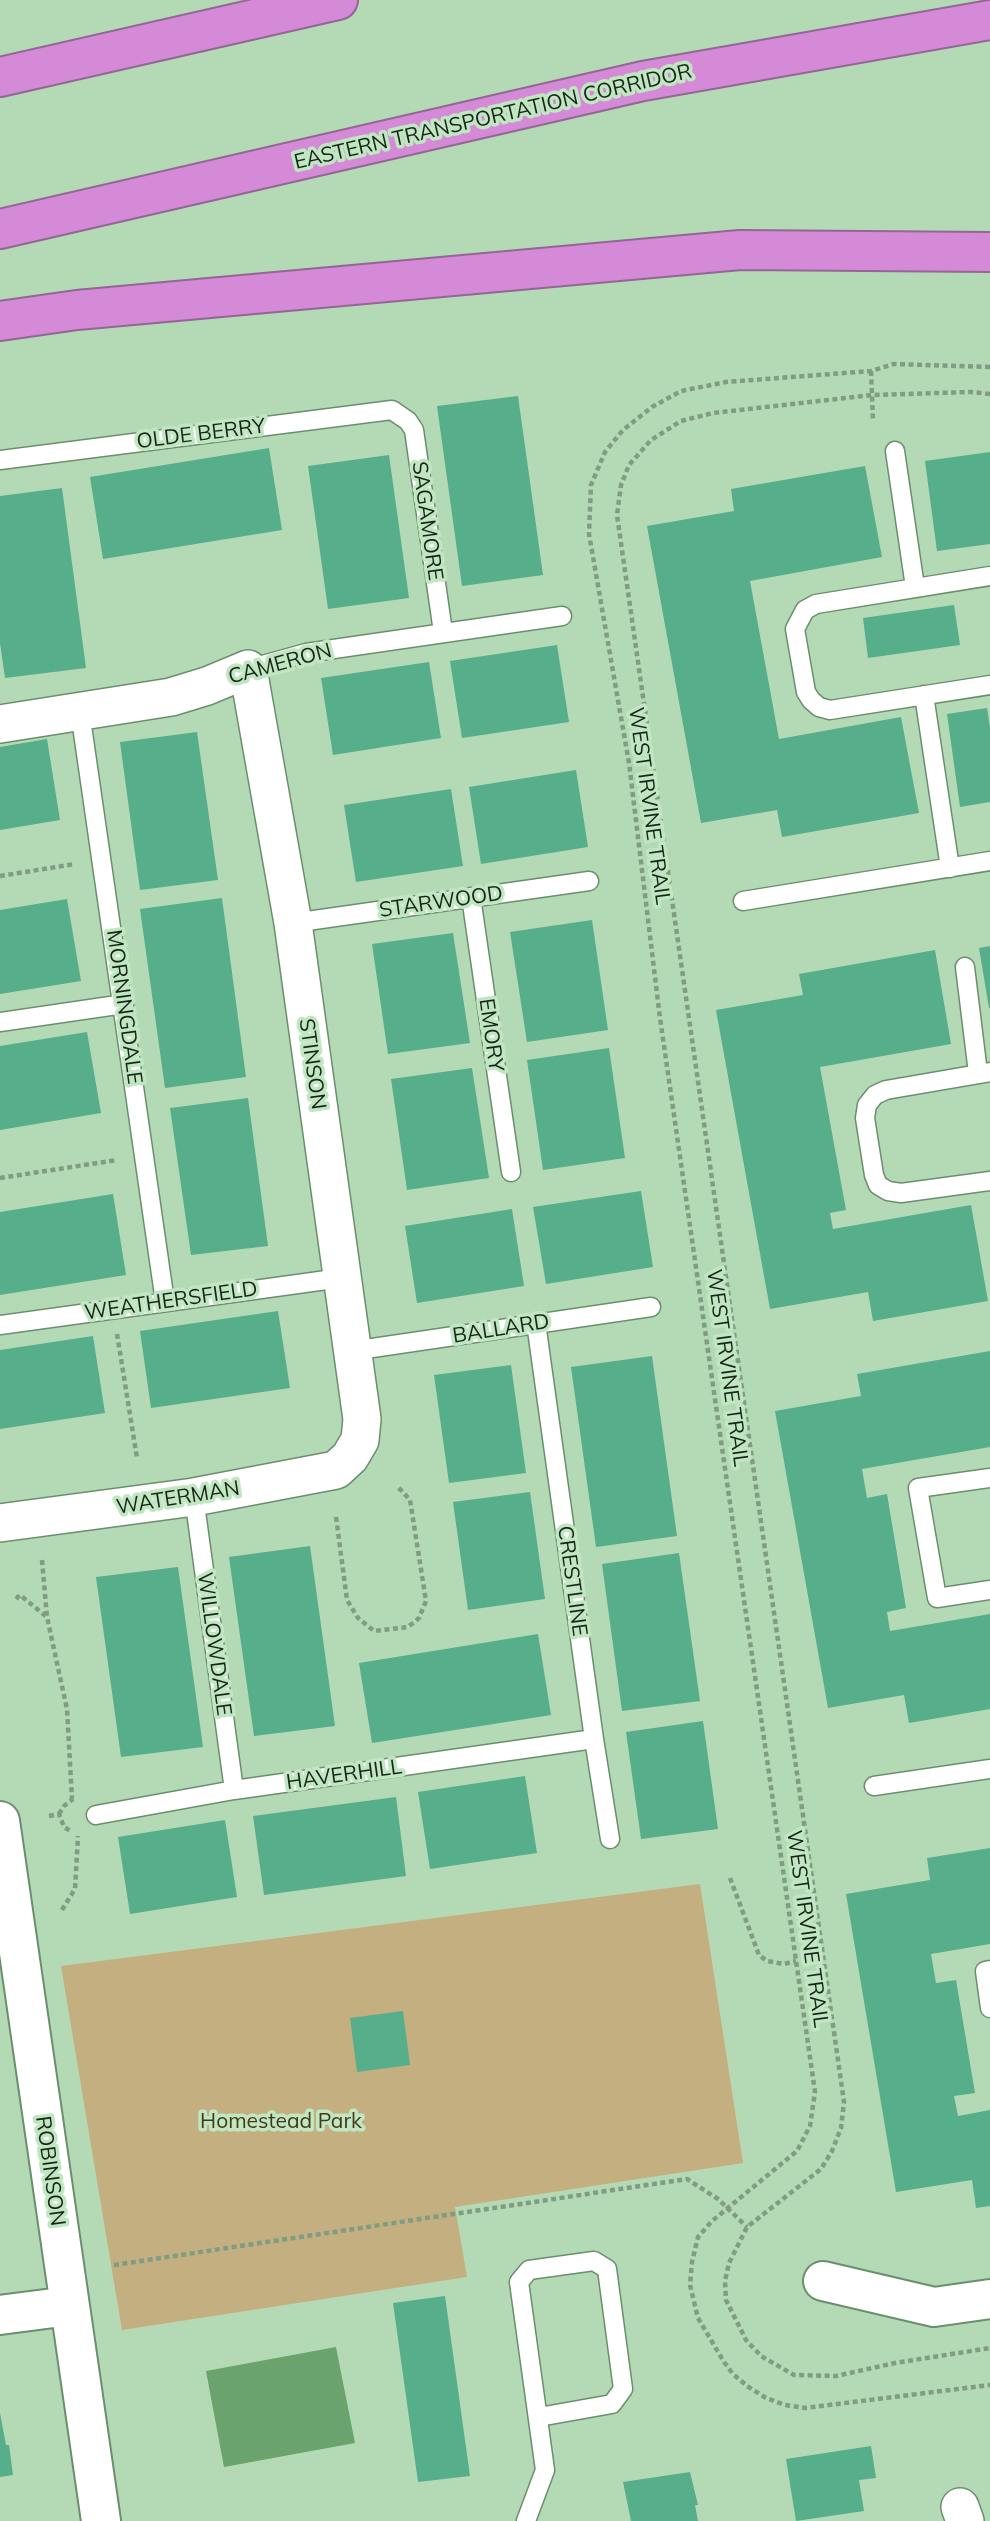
<!DOCTYPE html>
<style>
body{margin:0}
canvas{display:block;background:#b4d9b5}
</style>
<canvas width="990" height="2521"></canvas>
<script>
const ctx = document.querySelector('canvas').getContext('2d');
ctx.lineJoin = 'round';
function fillPath(path, color) { ctx.fillStyle = color; ctx.fill(path, 'evenodd'); }
const poly = rows => new Path2D(rows.map(r => 'M' + r).join(''));
function strokePath(path, color, width, dash) { ctx.strokeStyle = color; ctx.lineWidth = width; ctx.lineCap = dash ? 'butt' : 'round'; ctx.setLineDash(dash || []); ctx.stroke(path); }
function write(font, color, halo, rows, align = 'center') {
  ctx.font = font + ' Mulish,sans-serif'; ctx.lineWidth = 7; ctx.setLineDash([]); ctx.textBaseline = 'middle'; ctx.strokeStyle = halo; ctx.fillStyle = color; for (const [text, x, y, turn = 0] of rows) {
    ctx.save(); ctx.translate(x, y); ctx.rotate((+turn || 0) * Math.PI / 180); ctx.textAlign = isNaN(turn) ? turn : align; if (halo) ctx.strokeText(text, 0, 0); ctx.fillText(text, 0, 0); ctx.restore();
  }
}
fillPath(poly([
 [700,1884,743,2163,455,2207,467,2277,122,2330,61,1966]
]), '#c4af81');
fillPath(poly([
 [336,2347,355,2443,224,2467,206,2371]
]), '#6aa36d');
fillPath(poly([
 [518,396,543,575,462,586,437,406],
 [269,448,282,530,103,559,90,477],
 [990,452,990,544,937,551,925,461],
 [389,455,409,598,328,609,308,466],
 [865,466,882,557,750,581,779,739,901,717,919,813,782,837,777,810,701,823,647,526,734,511,731,489],
 [62,488,86,668,5,678,0,643,0,496],
 [954,605,960,645,868,658,863,618],
 [557,645,569,722,462,738,450,661],
 [429,662,441,738,333,755,321,678],
 [987,708,990,727,990,802,960,807,947,714],
 [197,732,218,880,140,890,120,742],
 [47,739,60,820,0,830,0,747],
 [576,770,588,847,481,864,469,787],
 [451,789,463,866,356,882,344,805],
 [222,898,246,1077,165,1088,140,909],
 [67,899,81,981,0,994,0,910],
 [592,920,608,1030,527,1042,510,932],
 [453,933,470,1043,388,1054,372,944],
 [990,946,990,1008,989,1008,979,948],
 [935,950,951,1044,820,1067,846,1210,830,1213,833,1229,971,1205,988,1301,873,1321,868,1292,770,1309,716,1010,803,995,799,974],
 [87,1032,101,1113,0,1130,0,1046],
 [609,1048,625,1158,543,1170,527,1060],
 [472,1068,489,1178,407,1190,391,1079],
 [248,1098,268,1246,191,1255,170,1108],
 [641,1191,653,1267,546,1284,533,1207],
 [113,1194,126,1275,0,1295,0,1212],
 [512,1209,524,1286,417,1303,405,1226],
 [278,1311,290,1388,151,1408,140,1331],
 [93,1336,105,1413,0,1429,0,1350],
 [990,1351,990,1447,862,1469,867,1498,887,1494,906,1608,887,1612,890,1631,990,1614,990,1709,909,1723,904,1695,828,1708,775,1411,861,1396,857,1374],
 [652,1356,677,1536,596,1547,571,1367],
 [511,1365,526,1473,449,1483,434,1375],
 [530,1492,545,1599,468,1610,453,1502],
 [310,1546,335,1726,254,1736,229,1557],
 [679,1553,700,1701,622,1711,602,1564],
 [178,1567,203,1747,121,1757,96,1577],
 [538,1634,551,1715,372,1743,359,1663],
 [703,1721,718,1829,641,1839,626,1732],
 [525,1776,537,1853,430,1869,418,1792],
 [396,1797,406,1876,264,1895,253,1816],
 [225,1820,237,1897,130,1914,118,1837],
 [990,1848,990,1944,931,1954,936,1983,956,1980,975,2093,954,2096,958,2116,990,2110,990,2206,976,2208,972,2180,896,2192,846,1894,930,1880,927,1858],
 [403,2011,410,2065,357,2072,350,2018],
 [445,2296,470,2476,418,2482,393,2303],
 [0,2413,6,2445,9,2445,13,2475,0,2477],
 [871,2446,876,2478,859,2480,864,2511,796,2521,786,2459],
 [690,2472,698,2505,695,2505,698,2521,631,2521,623,2482]
]), '#56ae8b');
const service = poly([
 [895,451,915,587],
 [0,460,392,410,408,421,414,430,443,632],
 [990,576,816,604,805,610,795,629,806,692,811,700,819,707,830,710,990,685],
 [248,669,306,653,562,616],
 [924,695,950,868],
 [80,712,165,1302],
 [471,897,511,1172],
 [743,901,990,861],
 [293,923,589,881],
 [965,967,978,1073],
 [0,1022,124,1004],
 [990,1072,886,1090,875,1095,867,1105,865,1118,874,1175,878,1185,888,1191,901,1193,990,1181],
 [536,1323,594,1739,610,1839],
 [0,1325,341,1278],
 [352,1351,651,1307],
 [990,1478,918,1488,937,1598,990,1590],
 [194,1497,234,1790],
 [874,1786,990,1769],
 [96,1815,234,1790,594,1739],
 [990,1970,985,1971,990,2008],
 [526,2521,545,2470,519,2282,529,2270,594,2261,607,2269,623,2389,612,2404,539,2417]
]);
const minor = poly([
 [0,724,171,697,207,686,248,669,293,923,362,1419,360,1440,350,1457,336,1470,194,1497,0,1523],
 [960,2507,965,2521]
]);
const tertiary = poly([
 [0,1821,101,2521],
 [823,2281,934,2307,990,2299],
 [0,2315,69,2306]
]);
const motorway = poly([
 [0,77,338,0],
 [0,229,643,81,990,20],
 [0,321,77,310,740,250,990,252]
]);
strokePath(service, '#6c8e6d', 21);
strokePath(minor, '#6c8e6d', 40);
strokePath(tertiary, '#6c8e6d', 42);
strokePath(motorway, '#926794', 42);
strokePath(poly([
 [990,367,894,364,871,371,726,382,681,391,652,407,623,430,605,452,591,485,589,534,629,763,660,1018,815,2092,810,2126,797,2151,712,2221,698,2237,692,2262,690,2285,698,2318,724,2362,733,2374,747,2386,766,2398,785,2405,805,2408,990,2385],
 [871,371,873,421],
 [990,394,971,392,872,395,713,413,681,421,651,440,629,465,621,485,617,515,844,2102,841,2128,832,2151,821,2169,747,2227,729,2263,725,2281,726,2300,746,2340,761,2356,794,2375,836,2376,895,2363,990,2348],
 [0,876,75,864],
 [0,1178,117,1160],
 [117,1334,137,1458],
 [336,1517,347,1600,358,1618,374,1631,408,1627,419,1618,426,1601,410,1500,398,1487],
 [42,1560,47,1617,67,1709,72,1799],
 [16,1599,20,1595,47,1617],
 [59,1814,64,1806,73,1799],
 [49,1816,59,1814,64,1827,72,1832],
 [730,1878,759,1955,767,1961,784,1964,796,1961],
 [62,1910,75,1889,78,1836],
 [114,2265,687,2179,718,2199,747,2227]
]), '#809d81', 4.5, [5, 3.5]);
strokePath(service, '#fff', 18);
strokePath(minor, '#fff', 37);
strokePath(tertiary, '#fff', 38);
strokePath(motorway, '#d48ad6', 38);
write('21px', '#182619', '#c1e6c2', [
 ["EASTERN TRANSPORTATION CORRIDOR",493,117,-13],
 ["OLDE BERRY",201,434,-7],
 ["SAGAMORE",427,521,82],
 ["CAMERON",280,664,-15],
 ["WEST IRVINE TRAIL",649,806,82],
 ["STARWOOD",441,902,-8],
 ["MORNINGDALE",124,1007,82],
 ["EMORY",491,1035,82],
 ["STINSON",312,1064,82],
 ["WEATHERSFIELD",171,1301,-8],
 ["BALLARD",501,1329,-9],
 ["WEST IRVINE TRAIL",727,1368,82],
 ["WATERMAN",178,1498,-9],
 ["CRESTLINE",572,1581,82],
 ["WILLOWDALE",214,1644,82],
 ["HAVERHILL",344,1775,-8],
 ["WEST IRVINE TRAIL",807,1929,82],
 ["ROBINSON",50,2171,82]
]);
write('21px', '#473918', '#c1e6c2', [
 ["Homestead Park",281,2122]
]);
</script>
